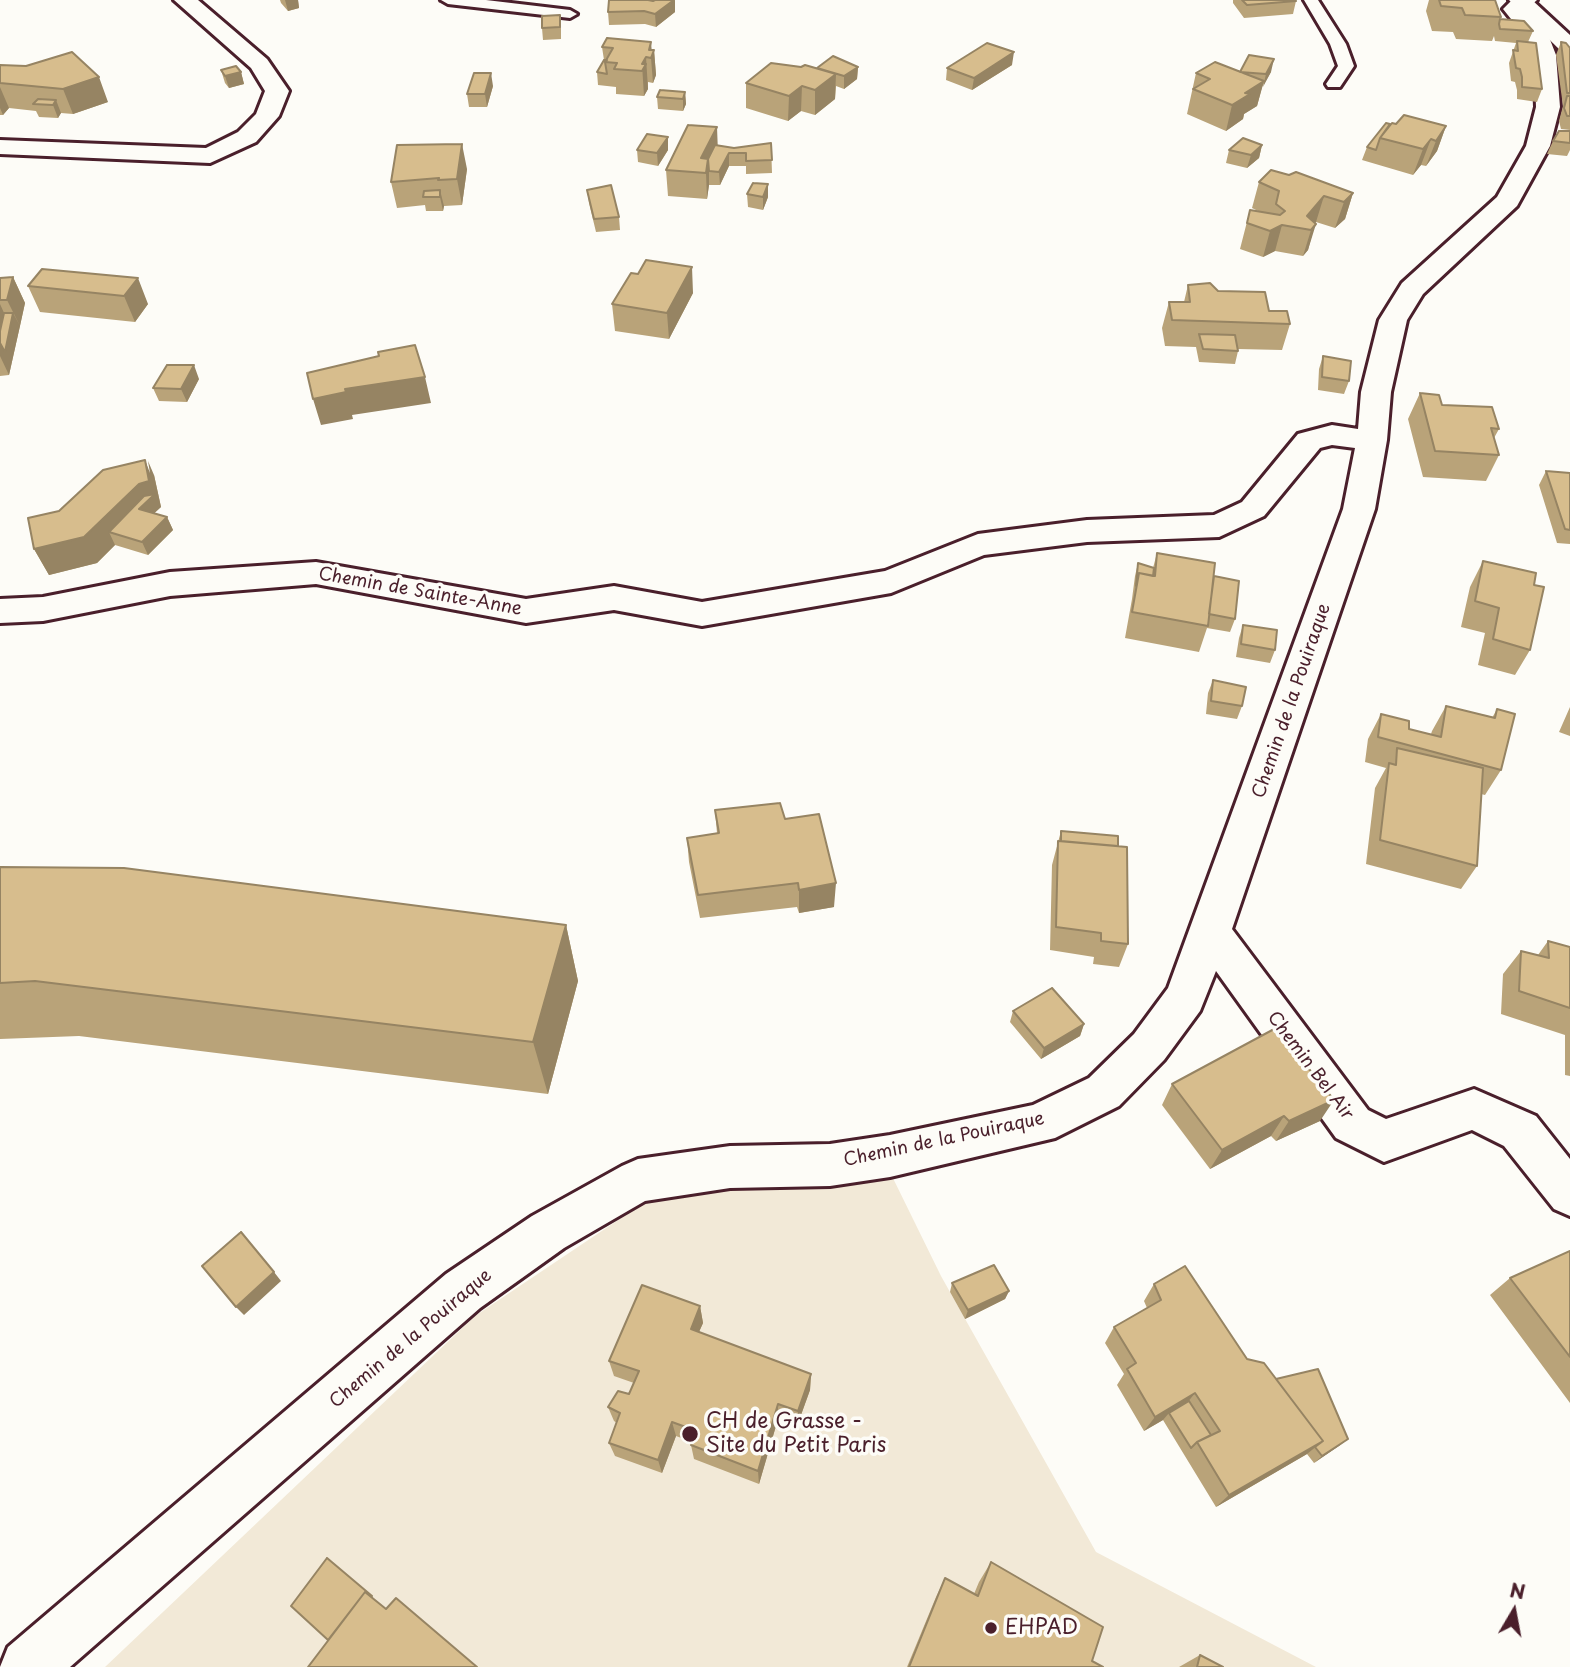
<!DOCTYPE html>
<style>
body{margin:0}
#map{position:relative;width:1570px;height:1667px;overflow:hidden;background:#fdfcf7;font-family:"Playpen Sans",sans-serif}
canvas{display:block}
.north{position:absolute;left:1479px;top:1576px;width:70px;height:70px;-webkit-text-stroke:5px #fdfcf7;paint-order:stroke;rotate:10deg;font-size:19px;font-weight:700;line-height:28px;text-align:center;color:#4a1f2b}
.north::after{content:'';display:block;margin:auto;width:24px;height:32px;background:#4a1f2b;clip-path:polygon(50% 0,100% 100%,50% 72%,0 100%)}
</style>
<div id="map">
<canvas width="1570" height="1667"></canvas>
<div class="north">N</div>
</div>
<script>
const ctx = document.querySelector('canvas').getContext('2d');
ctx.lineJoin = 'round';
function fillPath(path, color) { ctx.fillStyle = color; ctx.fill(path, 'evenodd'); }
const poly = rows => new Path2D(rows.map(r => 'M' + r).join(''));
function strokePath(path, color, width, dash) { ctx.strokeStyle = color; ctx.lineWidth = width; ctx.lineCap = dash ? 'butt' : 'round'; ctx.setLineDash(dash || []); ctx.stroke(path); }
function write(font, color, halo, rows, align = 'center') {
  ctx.font = font + ' "Playpen Sans",sans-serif'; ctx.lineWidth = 7; ctx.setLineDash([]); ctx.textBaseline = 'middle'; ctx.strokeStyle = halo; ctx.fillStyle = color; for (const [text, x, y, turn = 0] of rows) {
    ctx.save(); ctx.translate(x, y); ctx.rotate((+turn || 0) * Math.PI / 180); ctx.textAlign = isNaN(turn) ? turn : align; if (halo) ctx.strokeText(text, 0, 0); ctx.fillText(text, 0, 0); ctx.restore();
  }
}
fillPath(poly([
 [887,1166,941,1276,1096,1552,1316,1667,105,1667,475,1316,639,1206,665,1197]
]), '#f2e9d7');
const lane = poly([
 [441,0,486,0,570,10,577,14,570,18,448,4,441,0],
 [1304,0,1318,0,1346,44,1354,66,1340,87,1328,87,1326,84,1338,66,1330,44,1304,0]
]);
const street = poly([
 [174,0,198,0,267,59,289,91,279,116,256,142,210,163,0,154,0,140,206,148,238,132,256,114,265,91,251,68,174,0],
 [1512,0,1537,0,1526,10,1549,37,1556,55,1560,107,1550,146,1517,206,1423,294,1407,320,1391,392,1387,440,1375,509,1232,929,1368,1110,1386,1119,1474,1089,1536,1116,1570,1159,1570,1216,1554,1209,1504,1146,1472,1130,1384,1162,1336,1138,1216,971,1200,1011,1164,1060,1119,1106,1055,1138,890,1177,830,1186,730,1188,645,1201,564,1248,480,1308,70,1667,0,1667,8,1647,446,1274,532,1216,622,1166,638,1159,730,1146,830,1144,890,1135,1033,1105,1089,1078,1134,1034,1168,988,1343,509,1355,448,1332,445,1320,448,1264,516,1219,537,1087,542,984,555,891,593,702,626,614,610,526,623,316,584,170,596,43,621,0,623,0,599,43,597,170,572,316,562,526,599,614,586,702,602,885,571,978,534,1087,520,1214,515,1242,502,1298,434,1332,425,1358,429,1361,392,1379,320,1402,283,1497,197,1526,146,1536,107,1534,55,1527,39,1503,9,1512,0]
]);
const secondary = poly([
 [1509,0,1532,0,1570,35,1570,54,1562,52,1509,0]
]);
strokePath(lane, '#4a1f2b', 6);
strokePath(street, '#4a1f2b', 6);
strokePath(secondary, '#4a1f2b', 6);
fillPath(lane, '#fdfcf7');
fillPath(street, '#fdfcf7');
fillPath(secondary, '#fdfcf7');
fillPath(poly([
 [280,0,298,0,299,8,288,11,281,3],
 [675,0,675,12,656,27,645,24,609,25,608,12],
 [1233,0,1295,0,1296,1,1293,14,1244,18,1233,3],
 [1429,0,1495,0,1501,17,1500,19,1533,31,1528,42,1542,89,1537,102,1517,99,1517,90,1515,82,1511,81,1509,63,1516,43,1495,41,1494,36,1492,41,1456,39,1453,32,1432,31,1426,11],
 [542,16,561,27,561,39,543,40,542,28],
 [1561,42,1570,48,1570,130,1561,129,1559,121,1563,106,1556,55],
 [602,47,654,50,656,75,653,83,648,82,648,89,644,96,616,94,616,87,598,85,597,72,604,60],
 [0,65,108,102,73,114,61,113,58,118,39,117,36,111,9,108,3,115,0,115],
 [1012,65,972,90,946,80,947,68],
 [801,67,817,68,858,67,857,79,844,89,836,86,835,99,815,115,801,111,788,121,746,108,746,83],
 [221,70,241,72,244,84,229,88,225,83],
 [1271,72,1262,87,1257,106,1244,114,1243,119,1226,131,1187,114,1196,73],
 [493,86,487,107,469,107,467,94],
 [685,92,686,104,683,111,658,109,657,97],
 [1390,124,1396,124,1446,126,1437,151,1426,166,1421,165,1413,175,1362,160,1367,147],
 [1570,131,1570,150,1567,156,1547,154,1553,141],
 [771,143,772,173,746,174,746,166,729,166,720,185,709,185,707,199,668,196,666,170,717,145,734,148],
 [1262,145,1259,158,1247,168,1226,163,1229,150],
 [637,150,668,150,658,166,638,162],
 [467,169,462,205,444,206,443,211,426,211,425,205,397,208,391,182],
 [1259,182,1353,193,1345,219,1335,228,1316,222,1315,223,1308,250,1303,256,1275,251,1263,257,1240,249,1250,210,1260,212,1252,208],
 [768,184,768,197,763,210,748,207,747,194],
 [587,190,619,217,620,230,596,232,589,203],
 [42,269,148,304,135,322,40,312,28,286],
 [638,274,693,293,669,339,615,331,612,304],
 [13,277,25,303,9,375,0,376,0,278],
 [1188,285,1218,291,1269,311,1290,324,1282,350,1238,349,1238,351,1235,364,1199,362,1196,347,1165,346,1162,328,1169,302,1184,302],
 [1323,356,1349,381,1344,394,1318,390,1319,369],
 [199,379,187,402,159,401,153,388],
 [1420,393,1442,405,1499,429,1494,438,1499,455,1486,481,1423,477,1408,419],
 [1546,471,1570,473,1570,544,1557,543,1539,485],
 [154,475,161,507,154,513,167,517,173,530,148,555,115,545,97,563,49,575,34,549,59,511],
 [1157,553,1214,576,1235,619,1230,632,1207,628,1199,652,1125,638,1132,599,1135,576,1138,563,1153,568],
 [1483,561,1534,585,1530,650,1515,675,1478,665,1485,633,1461,627,1470,587],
 [1243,625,1275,650,1270,663,1236,657,1239,638],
 [1213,680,1242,706,1237,719,1206,714,1208,693],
 [1446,706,1492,718,1497,709,1501,770,1485,795,1481,794,1477,866,1461,889,1366,864,1375,788,1386,768,1365,762,1368,739,1381,714,1409,729,1431,734,1432,731],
 [1570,707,1570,736,1559,732],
 [715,810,785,819,834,907,799,913,797,907,700,918,689,862,687,838,717,833],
 [1061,831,1118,846,1128,944,1119,967,1093,964,1094,957,1050,950,1052,865],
 [0,867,566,925,578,981,548,1094,79,1036,0,1039],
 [1548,941,1570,947,1570,1076,1565,1075,1565,1035,1501,1014,1503,974,1521,951,1538,955],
 [1013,1011,1084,1024,1080,1036,1041,1059,1010,1022],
 [1172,1084,1320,1121,1276,1141,1271,1136,1210,1169,1162,1105],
 [1570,1251,1570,1403,1490,1295,1510,1278],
 [952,1283,1009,1291,1005,1299,965,1319,950,1292],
 [1154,1284,1247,1359,1276,1379,1348,1439,1314,1463,1307,1454,1216,1507,1163,1420,1144,1431,1117,1385,1124,1374,1105,1343,1114,1327,1147,1308,1144,1301],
 [700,1306,703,1323,699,1332,811,1374,810,1390,797,1426,778,1419,759,1484,694,1459,691,1445,692,1442,676,1436,662,1473,615,1456,609,1443,617,1423,614,1421,608,1407,629,1394,634,1383,614,1376,609,1361],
 [991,1562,1092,1661,1103,1667,907,1667,936,1597,945,1578,974,1594,979,1582],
 [1200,1655,1223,1667,1179,1667]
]), '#b9a379');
fillPath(poly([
 [285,0,298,0,299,8,288,11],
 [675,0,675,12,656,27,655,14],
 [651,42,652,54,654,50,656,75,653,83,651,58,649,50],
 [1014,52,1012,65,972,90,974,78],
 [646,57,648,89,644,96,642,64],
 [1274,59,1271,72,1263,87,1266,74],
 [858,67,857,79,844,89,844,76],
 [241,72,244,84,229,88,225,76],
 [491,73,493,86,487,107,485,94],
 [836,74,835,99,815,115,815,90],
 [99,77,108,102,73,114,63,89],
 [1264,81,1257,106,1244,114,1243,119,1226,131,1232,105,1245,93],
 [802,86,801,111,788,121,789,96],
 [0,87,9,108,3,115,0,108],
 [685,92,686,104,683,111,683,99],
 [56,100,61,113,58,118,53,105],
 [1446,126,1437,151,1426,166,1436,141],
 [717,127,718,153,709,171,709,185,707,199,706,173,701,158],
 [668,137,668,150,658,166,657,153],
 [1431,139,1421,165,1413,175,1423,149],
 [462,144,467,169,462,205,457,179],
 [1262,145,1259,158,1247,168,1251,155],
 [729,153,729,166,720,185,719,172],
 [768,184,768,197,763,210,763,197],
 [1353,193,1345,219,1335,228,1344,202],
 [441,194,444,206,443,211,440,197],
 [1324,196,1316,222,1309,230,1307,216],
 [1316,224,1308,250,1303,256,1311,230],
 [1282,225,1275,251,1263,257,1270,231],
 [692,267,693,293,669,339,667,313],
 [13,277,25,303,20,326,7,300],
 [138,278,148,304,135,322,124,296],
 [0,304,10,326,13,313,20,326,9,375,0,356],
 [194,365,199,379,187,402,181,389],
 [425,377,431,403,352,415,353,419,321,425,313,399,345,389],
 [145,460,150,473,148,461,154,475,161,507,145,522,109,532,115,545,97,563,49,575,34,549],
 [167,517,173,530,148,555,142,542],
 [836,883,834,907,799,913,799,890],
 [566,925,578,981,548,1094,533,1042],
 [1084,1024,1080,1036,1041,1059,1044,1048],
 [1334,1100,1320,1121,1276,1141,1289,1121],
 [1284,1116,1271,1136,1210,1169,1222,1150],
 [274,1272,281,1281,244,1315,236,1307],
 [1009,1291,1005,1299,965,1319,968,1310],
 [700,1306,703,1323,693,1345,691,1329],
 [811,1374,810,1390,797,1426,798,1411],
 [1195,1393,1183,1408,1169,1413,1163,1420,1144,1431,1155,1417],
 [778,1404,778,1419,759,1484,758,1471],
 [672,1422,676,1436,662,1473,658,1460],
 [1348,1439,1339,1446,1314,1463,1322,1456],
 [1323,1441,1307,1454,1216,1507,1229,1495]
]), '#968463');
const building = poly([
 [609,0,648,0,653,1,655,0,674,0,655,14,644,11,608,12,609,0],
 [1242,0,1295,0,1296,1,1247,5,1242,0],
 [1439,0,1495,0,1501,17,1465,15,1462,8,1441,6,1439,0],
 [560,15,560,27,542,28,542,16,560,15],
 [1500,19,1524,21,1533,31,1500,29,1499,24,1500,19],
 [607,38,651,42,649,50,654,50,651,58,646,57,642,64,646,64,642,71,614,69,617,63,605,62,613,48,602,47,607,38],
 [1517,41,1536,43,1542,89,1522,87,1522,77,1520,69,1516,68,1513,50,1518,51,1517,41],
 [1561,42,1566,43,1570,48,1570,93,1567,93,1561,42],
 [987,43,1014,52,974,78,947,68,987,43],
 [72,52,99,77,63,89,0,83,0,65,26,66,72,52],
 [1249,55,1274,59,1266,74,1240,72,1249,55],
 [833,56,858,67,844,76,817,68,833,56],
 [604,60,607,60,605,62,607,74,597,72,604,60],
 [1215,62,1264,81,1245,93,1250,94,1232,105,1193,89,1210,79,1196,73,1215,62],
 [771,63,801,67,805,65,836,74,815,90,802,86,789,96,746,83,771,63],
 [236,66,241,72,225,76,221,70,236,66],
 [474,73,491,73,485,94,467,94,474,73],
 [660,90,685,92,683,99,657,97,660,90],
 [1567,96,1570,96,1570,116,1567,116,1564,108,1567,96],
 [38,99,56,100,53,105,33,104,38,99],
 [1404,115,1446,126,1436,141,1431,139,1423,149,1380,138,1392,123,1396,124,1404,115],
 [1386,123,1390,124,1380,138,1376,150,1367,147,1386,123],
 [688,125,717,127,701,158,708,159,706,173,666,170,688,125],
 [1559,131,1570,131,1570,143,1553,141,1559,131],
 [647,134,668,137,657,153,637,150,647,134],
 [1243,138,1262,145,1251,155,1229,150,1243,138],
 [771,143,772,160,746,161,746,153,729,153,719,172,709,171,708,159,715,145,734,148,771,143],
 [462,144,457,179,438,180,439,178,391,182,397,145,462,144],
 [1271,170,1289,175,1296,172,1353,193,1344,202,1324,196,1307,216,1316,224,1311,230,1282,225,1270,231,1247,223,1250,210,1280,215,1285,211,1276,204,1279,191,1259,182,1271,170],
 [753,183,768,184,763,197,747,194,753,183],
 [611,185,619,217,594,219,587,190,611,185],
 [440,190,440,197,423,197,424,191,440,190],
 [646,260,692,267,667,313,612,304,631,273,638,274,646,260],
 [42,269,138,278,124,296,28,286,42,269],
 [13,277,7,300,0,300,0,278,13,277],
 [1210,283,1218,291,1265,292,1269,311,1287,311,1290,324,1172,320,1169,302,1190,302,1188,285,1210,283],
 [4,313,13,313,5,352,0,343,0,331,4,313],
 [1199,334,1235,335,1238,351,1203,349,1199,334],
 [415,345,425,377,345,389,346,392,313,399,307,373,379,356,378,352,415,345],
 [1323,356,1351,361,1349,381,1322,377,1323,356],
 [167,365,194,365,181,389,153,388,167,365],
 [1420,393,1439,395,1442,405,1492,407,1499,429,1491,428,1499,455,1435,451,1420,393],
 [145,460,149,481,139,484,84,537,34,549,28,518,59,511,103,470,145,460],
 [1546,471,1570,473,1570,530,1565,529,1546,471],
 [155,494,139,509,167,517,142,542,109,532,144,496,155,494],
 [1157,553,1215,563,1208,626,1132,612,1139,573,1155,576,1157,553],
 [1483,561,1536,573,1534,585,1544,587,1530,650,1493,639,1499,608,1475,601,1483,561],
 [1138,563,1154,568,1153,576,1139,573,1136,586,1138,563],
 [1214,576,1239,581,1235,619,1209,614,1214,576],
 [1243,625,1277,630,1275,650,1241,644,1243,625],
 [1213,680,1246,687,1242,706,1211,701,1213,680],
 [1446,706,1495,718,1497,709,1515,714,1501,770,1378,737,1381,714,1409,721,1409,729,1441,737,1446,706],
 [1397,748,1483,768,1477,866,1380,840,1389,763,1396,765,1397,748],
 [780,803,785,819,819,814,836,883,799,890,798,883,698,895,687,838,719,833,715,810,780,803],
 [1061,831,1118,836,1118,846,1061,841,1061,831],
 [1058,841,1127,847,1128,944,1101,941,1101,933,1056,927,1058,841],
 [0,867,124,868,566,925,533,1042,35,981,0,983,0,867],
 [1548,941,1570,947,1570,1008,1519,991,1521,951,1549,958,1548,941],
 [1052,988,1084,1024,1044,1048,1013,1011,1052,988],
 [1276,1028,1334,1100,1289,1121,1284,1116,1222,1150,1172,1084,1276,1028],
 [241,1232,274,1272,236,1307,202,1266,241,1232],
 [1570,1251,1570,1357,1510,1278,1570,1251],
 [994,1265,1009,1291,968,1310,952,1283,994,1265],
 [1185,1266,1247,1359,1264,1363,1323,1441,1229,1495,1197,1442,1220,1431,1195,1393,1155,1417,1127,1369,1136,1363,1114,1327,1161,1300,1154,1284,1185,1266],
 [642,1285,700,1306,691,1329,811,1374,798,1411,778,1404,758,1471,691,1445,694,1430,672,1422,658,1460,609,1443,620,1413,608,1407,618,1391,629,1394,639,1371,609,1361,642,1285],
 [1318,1369,1348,1439,1322,1456,1315,1447,1323,1441,1276,1379,1318,1369],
 [1189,1401,1211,1435,1197,1442,1191,1448,1169,1413,1189,1401],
 [327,1558,372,1596,365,1592,328,1640,291,1606,327,1558],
 [991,1562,1103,1627,1092,1661,1103,1667,909,1667,945,1578,978,1596,991,1562],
 [365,1592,386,1609,396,1598,477,1667,308,1667,365,1592],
 [1200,1655,1223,1667,1197,1667,1200,1655]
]);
fillPath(building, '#d7bd8d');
strokePath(building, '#968463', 2);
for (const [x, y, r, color] of [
 [690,1434,9,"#4a1f2b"],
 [991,1628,7,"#4a1f2b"]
]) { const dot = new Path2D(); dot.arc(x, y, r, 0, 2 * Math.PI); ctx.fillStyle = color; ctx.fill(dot); strokePath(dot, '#fdfcf7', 2.5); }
write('18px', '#4a1f2b', '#fdfcf7', [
 ["Chemin de Sainte-Anne",420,592,10],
 ["Chemin de la Pouiraque",1292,701,-71],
 ["Chemin Bel Air",1310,1066,53],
 ["Chemin de la Pouiraque",944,1140,-12],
 ["Chemin de la Pouiraque",411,1339,-40]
]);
write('21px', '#4a1f2b', '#fdfcf7', [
 ["CH de Grasse -",706,1422],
 ["Site du Petit Paris",706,1446],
 ["EHPAD",1005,1628]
], 'left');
</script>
